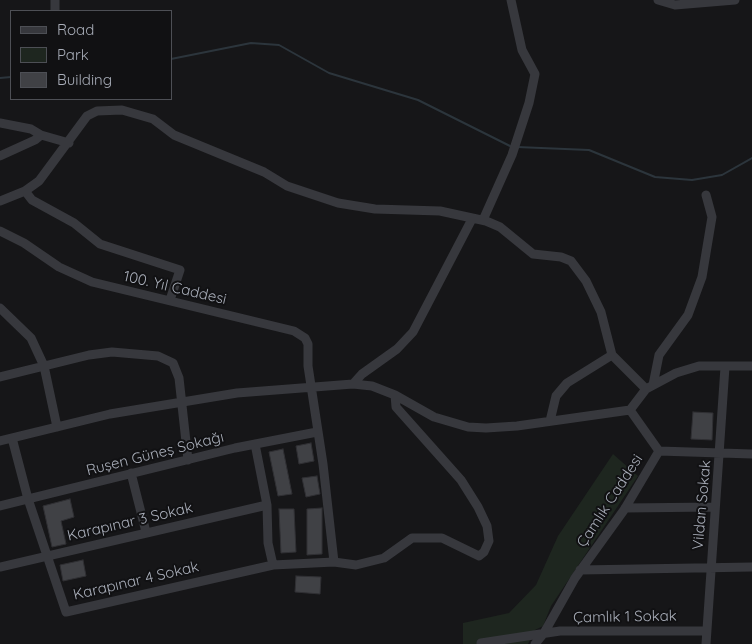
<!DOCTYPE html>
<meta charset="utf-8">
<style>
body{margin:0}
#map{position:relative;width:752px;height:644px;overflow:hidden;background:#161618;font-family:Quicksand,sans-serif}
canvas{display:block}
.legend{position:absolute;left:10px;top:10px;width:162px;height:90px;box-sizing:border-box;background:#111113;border:1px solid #4d4f55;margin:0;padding:6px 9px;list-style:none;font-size:15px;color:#a8adb8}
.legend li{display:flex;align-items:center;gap:10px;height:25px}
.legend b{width:25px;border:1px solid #4d4f55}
</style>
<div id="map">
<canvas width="752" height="644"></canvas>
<ul class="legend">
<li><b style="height:6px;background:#37383d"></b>Road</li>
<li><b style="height:14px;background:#1e261f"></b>Park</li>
<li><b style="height:14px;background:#404145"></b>Building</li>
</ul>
</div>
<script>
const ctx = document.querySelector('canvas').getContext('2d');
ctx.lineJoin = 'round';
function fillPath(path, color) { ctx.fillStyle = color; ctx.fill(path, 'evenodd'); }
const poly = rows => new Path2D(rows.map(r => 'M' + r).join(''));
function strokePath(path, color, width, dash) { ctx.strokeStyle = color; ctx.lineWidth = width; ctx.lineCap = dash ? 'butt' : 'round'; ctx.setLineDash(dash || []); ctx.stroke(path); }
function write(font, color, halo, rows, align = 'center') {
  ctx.font = font + ' Quicksand,sans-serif'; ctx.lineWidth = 4; ctx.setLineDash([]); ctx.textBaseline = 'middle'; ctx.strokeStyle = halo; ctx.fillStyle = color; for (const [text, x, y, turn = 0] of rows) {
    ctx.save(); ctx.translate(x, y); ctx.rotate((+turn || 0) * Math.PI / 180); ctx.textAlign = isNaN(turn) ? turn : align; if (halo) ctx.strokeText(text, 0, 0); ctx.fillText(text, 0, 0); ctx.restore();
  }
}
fillPath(poly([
 [613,454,638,476,551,606,543,626,535,630,528,644,463,644,463,623,509,613,536,585,558,536]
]), '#1e261f');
strokePath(poly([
 [171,59,251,43,279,45,329,73,418,100,512,147],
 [0,78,11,77],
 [517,147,589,150,655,177,692,180,722,175,752,158]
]), '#2c353c', 2);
const building = poly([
 [693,412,713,413,712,440,691,439,693,412],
 [311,443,314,461,299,464,296,446,311,443],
 [283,449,292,494,278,496,269,452,283,449],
 [317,476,320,494,306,497,302,478,317,476],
 [70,499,74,517,61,521,66,544,52,547,43,506,70,499],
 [322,508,322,554,307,555,307,509,322,508],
 [279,509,294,509,296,552,281,553,279,509],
 [83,560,86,576,63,581,60,565,83,560],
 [296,576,321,577,320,594,295,592,296,576]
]);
fillPath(building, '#404145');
strokePath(building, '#303034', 1);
strokePath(poly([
 [55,0,55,11],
 [658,0,675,5,735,0],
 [0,123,31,129,41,135,69,143],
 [0,156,35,140,41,135],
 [25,191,32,200,74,223,100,244,180,270,170,300],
 [0,201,25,191,39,181,87,116,97,111,122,110,153,119,174,135,264,172,287,186,338,203,375,209,440,211,486,221,500,227,533,254,561,257,571,261,586,281,601,312,612,355,646,389],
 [483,220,512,155,529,103,535,74,522,50,511,0],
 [0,231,24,243,59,267,92,282,294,331,305,338,308,344,308,366,323,464,334,562],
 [0,308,31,338,44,366,57,427],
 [0,377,89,355,112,352,158,356,173,363,179,378,188,460],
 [353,384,362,374,397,349,413,332,472,219],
 [653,385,659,355,688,315,702,277,712,217,706,195],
 [630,410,659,451],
 [550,421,556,396,567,383,612,355],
 [12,438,28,499,66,612,273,565,334,562,356,565,384,558,412,538,442,538,479,556,484,552,489,541,487,526,478,507,461,480,396,407,395,395],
 [0,441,110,414,237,393,353,384,372,386,395,395,434,417,468,427,486,428,517,426,630,410,646,389,676,373,699,366,752,366],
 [255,444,267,505,268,543,273,565],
 [659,451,752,454],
 [131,473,146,532],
 [0,506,235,448,317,432],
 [625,508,715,507],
 [0,567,267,505],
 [580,570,752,567],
 [481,643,560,631,706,631],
 [535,644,544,633,575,578,624,510,659,451],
 [706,644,725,367]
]), '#37383d', 9);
write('15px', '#a8adb8', '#111113', [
 ["100. Yıl Caddesi",175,288,13],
 ["Ruşen Güneş Sokağı",155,454,-14],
 ["Çamlık Caddesi",610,501,-57],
 ["Vildan Sokak",702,505,-85],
 ["Karapınar 3 Sokak",130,522,-13],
 ["Karapınar 4 Sokak",136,581,-13],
 ["Çamlık 1 Sokak",625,617,-1]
]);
</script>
